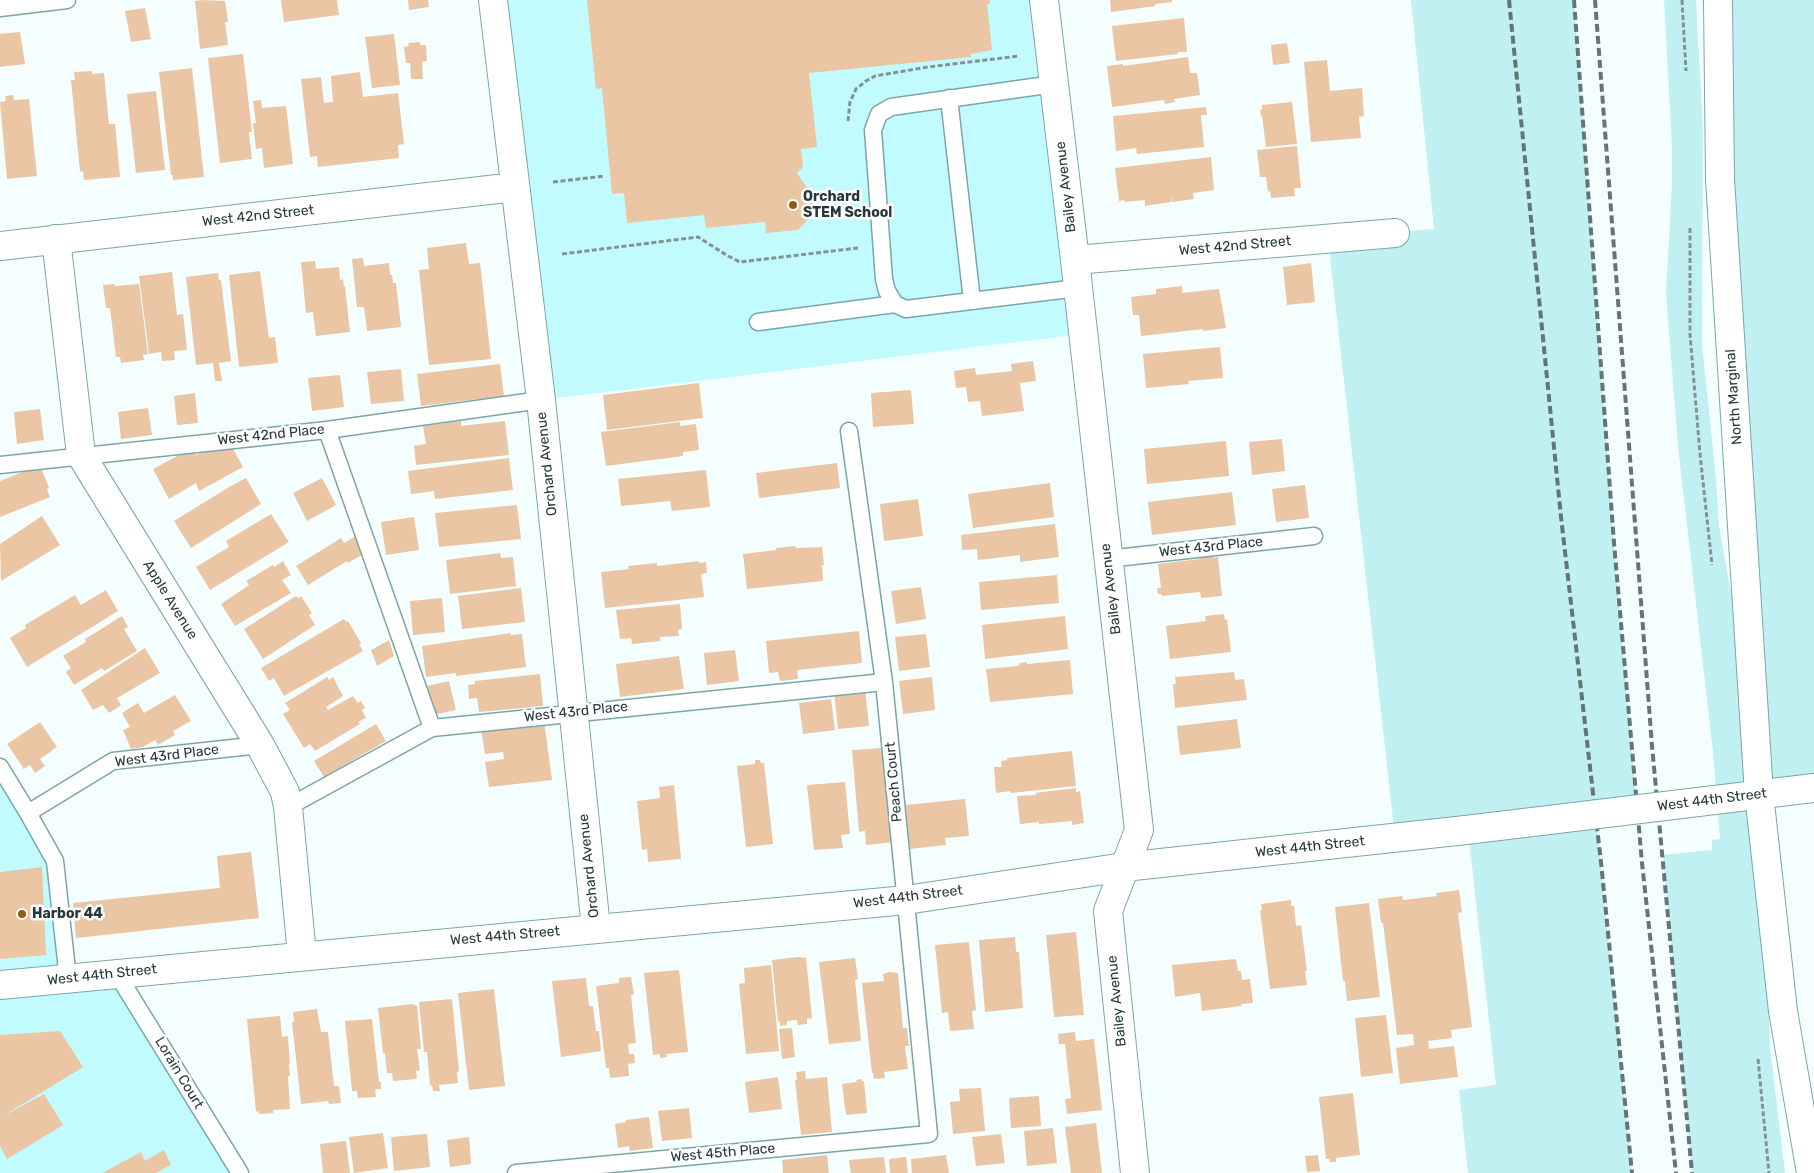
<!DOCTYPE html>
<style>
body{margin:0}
canvas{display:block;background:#f5fefe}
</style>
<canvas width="1814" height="1173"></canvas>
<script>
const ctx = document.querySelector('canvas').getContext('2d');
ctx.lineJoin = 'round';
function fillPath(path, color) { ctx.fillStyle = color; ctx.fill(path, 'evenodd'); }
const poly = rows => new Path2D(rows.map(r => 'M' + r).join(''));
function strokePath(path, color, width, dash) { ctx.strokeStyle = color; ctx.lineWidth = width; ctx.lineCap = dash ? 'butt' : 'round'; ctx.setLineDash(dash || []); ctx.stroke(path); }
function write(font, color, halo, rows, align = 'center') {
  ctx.font = font + ' Rubik,sans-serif'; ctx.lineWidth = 5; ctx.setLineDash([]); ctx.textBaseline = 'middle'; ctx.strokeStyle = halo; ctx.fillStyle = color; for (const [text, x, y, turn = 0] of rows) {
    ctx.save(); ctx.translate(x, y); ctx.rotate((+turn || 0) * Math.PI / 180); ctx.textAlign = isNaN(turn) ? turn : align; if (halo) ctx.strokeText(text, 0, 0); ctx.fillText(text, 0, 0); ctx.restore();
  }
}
fillPath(poly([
 [493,0,1044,0,1083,334,541,400],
 [0,767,55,861,68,979,117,974,240,1173,0,1173]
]), '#c2fbfe');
fillPath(poly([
 [1411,0,1574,0,1614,543,1637,810,1596,816,1632,1173,1468,1173,1459,1090,1496,1085,1468,829,1395,837,1328,238,1434,229],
 [1664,0,1696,0,1703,130,1702,344,1716,479,1719,526,1734,610,1768,985,1770,1046,1785,1173,1692,1173,1663,855,1712,850,1712,840,1720,839,1713,752,1678,446,1666,293,1672,185,1672,147],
 [1718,0,1814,0,1814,788,1759,794]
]), '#c1f0f2');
fillPath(poly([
 [202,0,225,1,228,22,225,22,228,45,200,49,195,1],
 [281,0,337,0,339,15,284,22],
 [408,0,428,0,429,7,409,10],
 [587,0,990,0,990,4,987,4,992,50,971,54,971,57,809,73,817,147,801,149,803,167,797,173,820,207,798,230,766,233,765,222,706,228,704,215,627,223,624,193,612,194,602,88,596,89],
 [1110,0,1172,0,1172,2,1155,4,1155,6,1111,12],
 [145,8,151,39,131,42,125,11],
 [1184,18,1187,52,1178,52,1178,54,1116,61,1112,26],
 [20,32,25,64,0,67,0,34],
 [394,34,400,85,372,88,365,37],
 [420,42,420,45,426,45,427,61,422,62,423,79,411,79,410,63,406,63,404,47,409,46,408,43],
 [1287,43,1290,63,1273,65,1271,45],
 [243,54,252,132,249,132,252,159,220,163,208,58],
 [1188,57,1190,73,1197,73,1200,95,1174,99,1175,102,1165,104,1164,100,1112,107,1107,66,1123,64,1123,66],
 [1327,60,1330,91,1362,88,1364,116,1359,117,1361,138,1311,142,1304,62],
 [192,68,204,177,173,180,173,175,171,175,159,72],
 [92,71,92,74,104,73,109,124,115,124,120,177,84,180,83,171,80,172,71,80,75,80,74,72],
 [360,72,363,97,398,93,404,144,398,145,399,158,318,167,317,156,310,157,301,79,321,77,324,103,333,102,331,76],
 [156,91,165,170,136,173,127,94],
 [13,95,14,100,29,99,37,176,7,179,0,102,6,101,5,96],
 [261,100,262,108,286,106,293,164,264,168,262,148,256,149,253,123,256,123,253,101],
 [1292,102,1297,144,1266,147,1262,116,1261,116,1260,110,1262,110,1262,105],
 [1206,107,1207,115,1201,115,1204,147,1137,154,1136,148,1116,151,1113,116],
 [1297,146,1301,188,1294,188,1295,196,1271,198,1270,191,1268,192,1266,177,1260,177,1257,150],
 [1211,157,1214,190,1193,193,1194,199,1172,202,1171,196,1171,202,1145,206,1145,200,1125,202,1124,200,1119,201,1115,168],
 [466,243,469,264,480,263,491,359,429,365,419,270,429,269,427,248],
 [363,258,364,266,389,263,390,275,392,275,393,283,396,283,401,327,367,331,364,307,357,307,352,259],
 [315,261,316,269,339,267,340,280,343,279,344,287,345,286,350,332,316,336,313,312,306,313,301,262],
 [1311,263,1315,302,1287,305,1283,267],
 [260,271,269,338,275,337,278,363,239,367,229,275],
 [172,272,177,315,183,314,187,350,174,351,175,360,162,361,161,352,149,354,139,276],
 [218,273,219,280,221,280,231,361,219,363,222,381,215,381,213,363,196,365,186,277],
 [115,284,115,286,139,284,148,354,143,355,144,360,121,363,120,357,116,357,110,308,106,308,103,285],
 [1182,286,1182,293,1219,289,1226,328,1203,331,1203,329,1141,336,1139,315,1133,315,1131,297,1156,294,1156,289],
 [1220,347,1223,378,1188,381,1189,384,1146,388,1143,354],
 [1033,361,1036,381,1020,383,1024,411,982,416,980,401,968,402,966,387,956,388,954,371,975,368,976,375,1012,371,1011,364],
 [500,364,504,396,421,406,417,374],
 [401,369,404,401,371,404,367,372],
 [340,375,344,407,312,411,308,378],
 [699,383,703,418,607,430,603,395],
 [911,390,914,424,873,427,871,393],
 [195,393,198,423,177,425,174,396],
 [148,408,152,435,121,439,118,412],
 [40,409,44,440,17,444,14,412],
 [461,421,461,426,505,421,509,455,416,465,414,446,426,444,423,426],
 [680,422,680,426,696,424,699,450,683,452,683,456,606,466,601,432],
 [1282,439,1285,471,1252,475,1249,442],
 [1226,441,1229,476,1147,484,1144,449],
 [231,445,243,467,199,491,196,483,169,499,153,469,192,448,196,455,212,446],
 [509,458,513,490,435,499,434,491,411,494,408,471],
 [837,463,840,488,759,498,756,473],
 [40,465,49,488,47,489,50,497,0,517,0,481],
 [706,470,710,507,672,511,670,501,621,506,618,479],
 [246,478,261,504,191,548,174,521,229,487],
 [322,478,336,505,307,521,293,493],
 [1050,483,1054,517,973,528,968,494],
 [1305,485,1309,518,1276,522,1272,489],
 [1232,492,1236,525,1152,535,1148,502],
 [918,499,923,536,884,541,880,504],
 [517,505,521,539,439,547,435,513],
 [271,514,289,542,210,590,196,567,229,547,226,541],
 [42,516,60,545,1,581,0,544],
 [414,517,419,550,386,555,381,522],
 [1055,524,1059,557,1020,562,1020,555,978,560,977,549,962,550,961,535],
 [356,536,365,553,348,563,347,561,308,585,296,566,341,538,344,543],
 [795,546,796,548,822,547,824,565,822,565,823,581,747,589,743,554,776,550,776,548],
 [500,553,501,558,513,557,516,586,450,594,446,560],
 [1213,554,1213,558,1218,557,1222,596,1201,598,1200,592,1162,596,1161,594,1158,594,1157,588,1161,588,1158,564,1200,559,1200,556],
 [283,561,291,575,282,580,291,593,235,626,221,604,249,585,246,581,273,565,274,567],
 [699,561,699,563,706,562,707,573,701,574,704,597,605,608,601,572,629,569,628,566,657,563,657,566],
 [1057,575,1059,603,981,610,979,582],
 [921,587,926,619,896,624,891,591],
 [521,588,525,622,462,629,458,596],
 [106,590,118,611,27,667,10,638,26,628,25,625,75,595,81,605],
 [296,596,298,598,301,596,312,613,309,615,315,625,263,659,244,629],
 [442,598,445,632,413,635,410,601],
 [680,604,682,629,678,630,679,636,660,637,660,641,632,644,631,638,620,639,616,610],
 [1224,614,1225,620,1227,619,1231,652,1170,659,1166,626,1206,621,1205,616],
 [122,616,128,627,124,629,137,651,104,671,102,668,74,685,66,672,71,668,63,656,86,642,85,639],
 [1065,616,1068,649,985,659,982,625],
 [344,619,346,622,348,621,361,643,359,644,363,651,284,696,274,678,269,681,261,668],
 [859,631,862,663,797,670,798,679,780,681,778,672,769,673,766,641],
 [511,633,511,635,522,634,526,667,456,676,456,673,426,677,422,646],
 [926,634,930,667,899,671,895,637],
 [389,640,394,656,377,666,371,650],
 [145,648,160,673,117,698,121,705,109,713,103,705,93,710,81,690],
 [735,650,739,681,707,685,704,653],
 [679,656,684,689,620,697,616,664],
 [1070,660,1073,694,990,702,986,669,1019,666,1019,663,1027,662,1027,664],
 [1234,672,1235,680,1244,679,1247,700,1175,708,1173,684,1176,684,1175,677],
 [540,674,543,706,479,712,477,698,469,699,468,685,475,684,475,681],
 [327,677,329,680,333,677,343,696,326,707,328,710,353,696,358,703,361,701,365,708,362,710,366,718,358,722,360,724,315,751,310,744,304,748,283,714,290,710,285,703],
 [932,677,935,710,903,714,899,681],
 [449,681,456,710,433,715,427,686],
 [865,689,869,726,838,729,834,692],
 [175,695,191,721,173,731,175,735,158,745,155,740,143,747,131,749,123,730,130,727,122,713,138,703,144,713],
 [831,699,835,730,803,734,799,703],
 [1237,719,1241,748,1180,755,1177,726],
 [544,721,552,780,489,787,485,762,504,759,503,752,485,754,481,729],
 [40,722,57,747,40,759,45,766,35,773,30,765,24,769,7,744],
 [376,724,386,741,324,777,314,761],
 [883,748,883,756,886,756,894,842,866,845,865,831,859,832,852,750],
 [1072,751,1076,786,1011,793,1010,791,996,793,994,767,1002,767,1001,761,1007,760,1007,758],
 [755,760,760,760,761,763,764,763,773,844,746,847,737,766,755,764],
 [845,782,850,834,841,835,843,848,814,850,807,785],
 [674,785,681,859,648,862,647,849,642,850,637,801,660,798,659,787],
 [1076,788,1076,792,1080,791,1084,823,1072,825,1072,821,1039,824,1039,822,1020,824,1017,796,1036,795,1035,793],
 [965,799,969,836,945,838,946,845,910,849,906,805],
 [251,852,259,918,76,938,73,903,220,888,217,856],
 [42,867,46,955,0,959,0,872],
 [1459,890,1462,912,1458,913,1472,1027,1451,1030,1452,1038,1428,1041,1429,1049,1454,1046,1458,1077,1400,1084,1396,1048,1414,1045,1413,1034,1397,1035,1383,923,1381,923,1378,899,1402,896,1403,900,1437,896,1436,893],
 [1291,900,1291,906,1294,906,1296,926,1301,925,1307,971,1305,971,1307,985,1270,989,1260,910,1262,910,1261,904],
 [1369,903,1380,997,1347,1001,1345,981,1343,981,1335,907],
 [1076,932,1084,1015,1054,1017,1046,935],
 [1015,937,1016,952,1019,952,1023,1008,985,1012,979,940],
 [969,942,976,1010,972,1011,974,1029,950,1031,948,1012,942,1013,935,945],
 [798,957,806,958,812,1018,807,1019,807,1024,798,1025,797,1020,787,1021,787,1025,780,1026,780,1021,778,1022,772,960],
 [855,958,858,979,855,980,861,1041,829,1044,819,962],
 [1236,959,1238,971,1241,971,1242,980,1250,979,1253,1003,1241,1004,1241,1006,1202,1011,1200,993,1175,997,1172,965],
 [771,965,779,1051,746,1054,739,984,745,983,744,968],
 [679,970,688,1052,666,1054,667,1057,660,1058,660,1054,653,1055,644,973],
 [890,972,898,973,903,1028,907,1028,909,1046,905,1046,908,1069,884,1072,885,1078,874,1079,873,1073,872,1073,862,983,884,981,883,974],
 [631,977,634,994,631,995,636,1043,628,1044,629,1054,634,1054,635,1063,628,1064,629,1076,610,1078,609,1068,606,1068,596,986,619,983,619,978],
 [586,978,589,1006,593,1006,596,1031,599,1031,601,1051,561,1057,552,981],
 [494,989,505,1086,469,1090,458,993],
 [452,999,459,1071,457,1072,458,1083,439,1085,440,1091,433,1091,432,1085,430,1086,427,1052,424,1052,419,1002],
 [412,1004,417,1006,421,1049,417,1049,420,1070,416,1071,417,1079,393,1081,392,1073,387,1073,385,1053,383,1053,378,1008],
 [317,1009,321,1032,328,1032,334,1086,339,1086,341,1103,329,1104,328,1101,301,1104,292,1022,294,1022,293,1012],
 [1386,1015,1393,1073,1361,1077,1355,1018],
 [280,1016,282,1037,288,1036,290,1064,289,1064,290,1076,288,1076,290,1109,273,1110,273,1113,259,1114,259,1111,256,1112,247,1019],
 [372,1019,379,1082,381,1082,381,1089,375,1089,376,1097,358,1098,357,1091,352,1091,345,1021],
 [792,1028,795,1057,782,1059,779,1029],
 [60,1031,83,1067,0,1118,0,1035],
 [1075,1032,1076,1041,1094,1039,1102,1110,1067,1114,1065,1099,1071,1098,1065,1044,1059,1044,1058,1034],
 [805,1071,806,1079,827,1077,832,1132,801,1135,795,1080,797,1080,796,1072],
 [778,1077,782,1109,749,1113,745,1082],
 [862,1079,862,1081,864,1081,867,1113,846,1115,842,1084,857,1082,856,1080],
 [981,1088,985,1131,953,1134,950,1102,960,1101,959,1089],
 [1353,1093,1360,1155,1336,1158,1336,1162,1330,1162,1329,1159,1326,1159,1319,1097],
 [44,1094,63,1125,7,1159,0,1146,0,1118],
 [1039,1096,1041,1126,1011,1128,1009,1098],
 [689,1108,692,1138,662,1141,658,1111],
 [649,1117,653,1148,630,1151,629,1146,618,1148,615,1124,626,1122,626,1120],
 [1096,1123,1102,1173,1071,1173,1065,1127],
 [1053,1128,1057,1163,1027,1166,1024,1131],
 [383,1133,388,1168,354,1173,349,1137],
 [427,1134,430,1167,394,1171,391,1137],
 [1001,1134,1005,1163,976,1166,972,1137],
 [469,1137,471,1164,450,1167,447,1140],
 [346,1141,350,1173,323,1173,320,1144],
 [164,1150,171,1165,156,1173,102,1173,141,1152,145,1161],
 [827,1155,829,1173,783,1173,782,1160],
 [946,1155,949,1173,912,1173,911,1159],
 [1318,1155,1320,1171,1307,1172,1305,1156],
 [884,1157,886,1173,851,1173,849,1160],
 [906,1157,908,1173,890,1173,889,1159]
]), '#eac6a4');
const service = poly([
 [0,8,67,0],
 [1054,84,891,107,879,114,873,130,884,279,887,291,895,304,906,309,1078,288],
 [949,98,972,301],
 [758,322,895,304],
 [327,430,432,728],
 [0,465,327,430,541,400],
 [1107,559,1314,536],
 [0,767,28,813,55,861,68,979],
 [288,807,432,728,884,682],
 [28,813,113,761,260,745],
 [117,974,240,1173],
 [516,1173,929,1134,884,682,849,431]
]);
const minor = poly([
 [493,0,541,400,596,928],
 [1044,0,1075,260,1139,830,1108,911,1135,1173],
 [56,239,81,455,260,745,285,792,288,807,302,955],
 [0,246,515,187],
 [1075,260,1395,233]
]);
const tertiary = poly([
 [1718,0,1720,179,1759,794],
 [1698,802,1814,788],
 [0,985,906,900,1124,867,1466,830]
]);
const motorway = poly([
 [1759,794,1783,1011,1811,1173]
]);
strokePath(service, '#7aa6a9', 19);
strokePath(minor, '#7aa6a9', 30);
strokePath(tertiary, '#7aa6a9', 30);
strokePath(motorway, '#7aa6a9', 30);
strokePath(poly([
 [1682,0,1686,71],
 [848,121,850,102,856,89,866,81,875,76,928,67,1019,56],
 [553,182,605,176],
 [1690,228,1690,334,1700,454,1712,565],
 [562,254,698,237,728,256,740,262,858,248],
 [1758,1059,1769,1173]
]), '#859293', 3, [5, 2.5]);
strokePath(service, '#fff', 16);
strokePath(minor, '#fff', 28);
strokePath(tertiary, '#fff', 28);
strokePath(motorway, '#fff', 28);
strokePath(poly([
 [1509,0,1561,517,1601,862,1632,1173],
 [1574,0,1614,543,1642,863,1676,1173],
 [1595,0,1652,746,1692,1173]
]), '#657475', 4, [8, 4]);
const tertiaryBridge = poly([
 [1466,830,1698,802]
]);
strokePath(tertiaryBridge, '#7aa6a9', 30, []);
strokePath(tertiaryBridge, '#fff', 28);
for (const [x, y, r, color] of [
 [793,205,5,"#945b16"],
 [22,914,5,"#945b16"]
]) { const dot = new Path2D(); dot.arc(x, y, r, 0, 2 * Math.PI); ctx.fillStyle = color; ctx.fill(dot); strokePath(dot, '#fff', 2); }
write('14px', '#263839', '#fff', [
 ["Bailey Avenue",1066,187,-97],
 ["West 42nd Street",258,216,-6],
 ["West 42nd Street",1235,246,-5],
 ["North Marginal",1734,397,-94],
 ["West 42nd Place",271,435,-6],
 ["Orchard Avenue",547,464,-96],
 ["West 43rd Place",1211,547,-6],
 ["Bailey Avenue",1111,589,-97],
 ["Apple Avenue",170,600,58],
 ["West 43rd Place",576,712,-6],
 ["West 43rd Place",167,756,-7],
 ["Peach Court",894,782,-95],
 ["West 44th Street",1712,800,-7],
 ["West 44th Street",1310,847,-6],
 ["Orchard Avenue",589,866,-96],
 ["West 44th Street",908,897,-7],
 ["West 44th Street",505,936,-5],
 ["West 44th Street",102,975,-6],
 ["Bailey Avenue",1117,1001,-96],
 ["Lorain Court",179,1073,59],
 ["West 45th Place",723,1153,-5]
]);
write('bold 14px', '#263839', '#fff', [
 ["Orchard",803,197],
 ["STEM School",803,213],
 ["Harbor 44",32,914]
], 'left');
</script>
